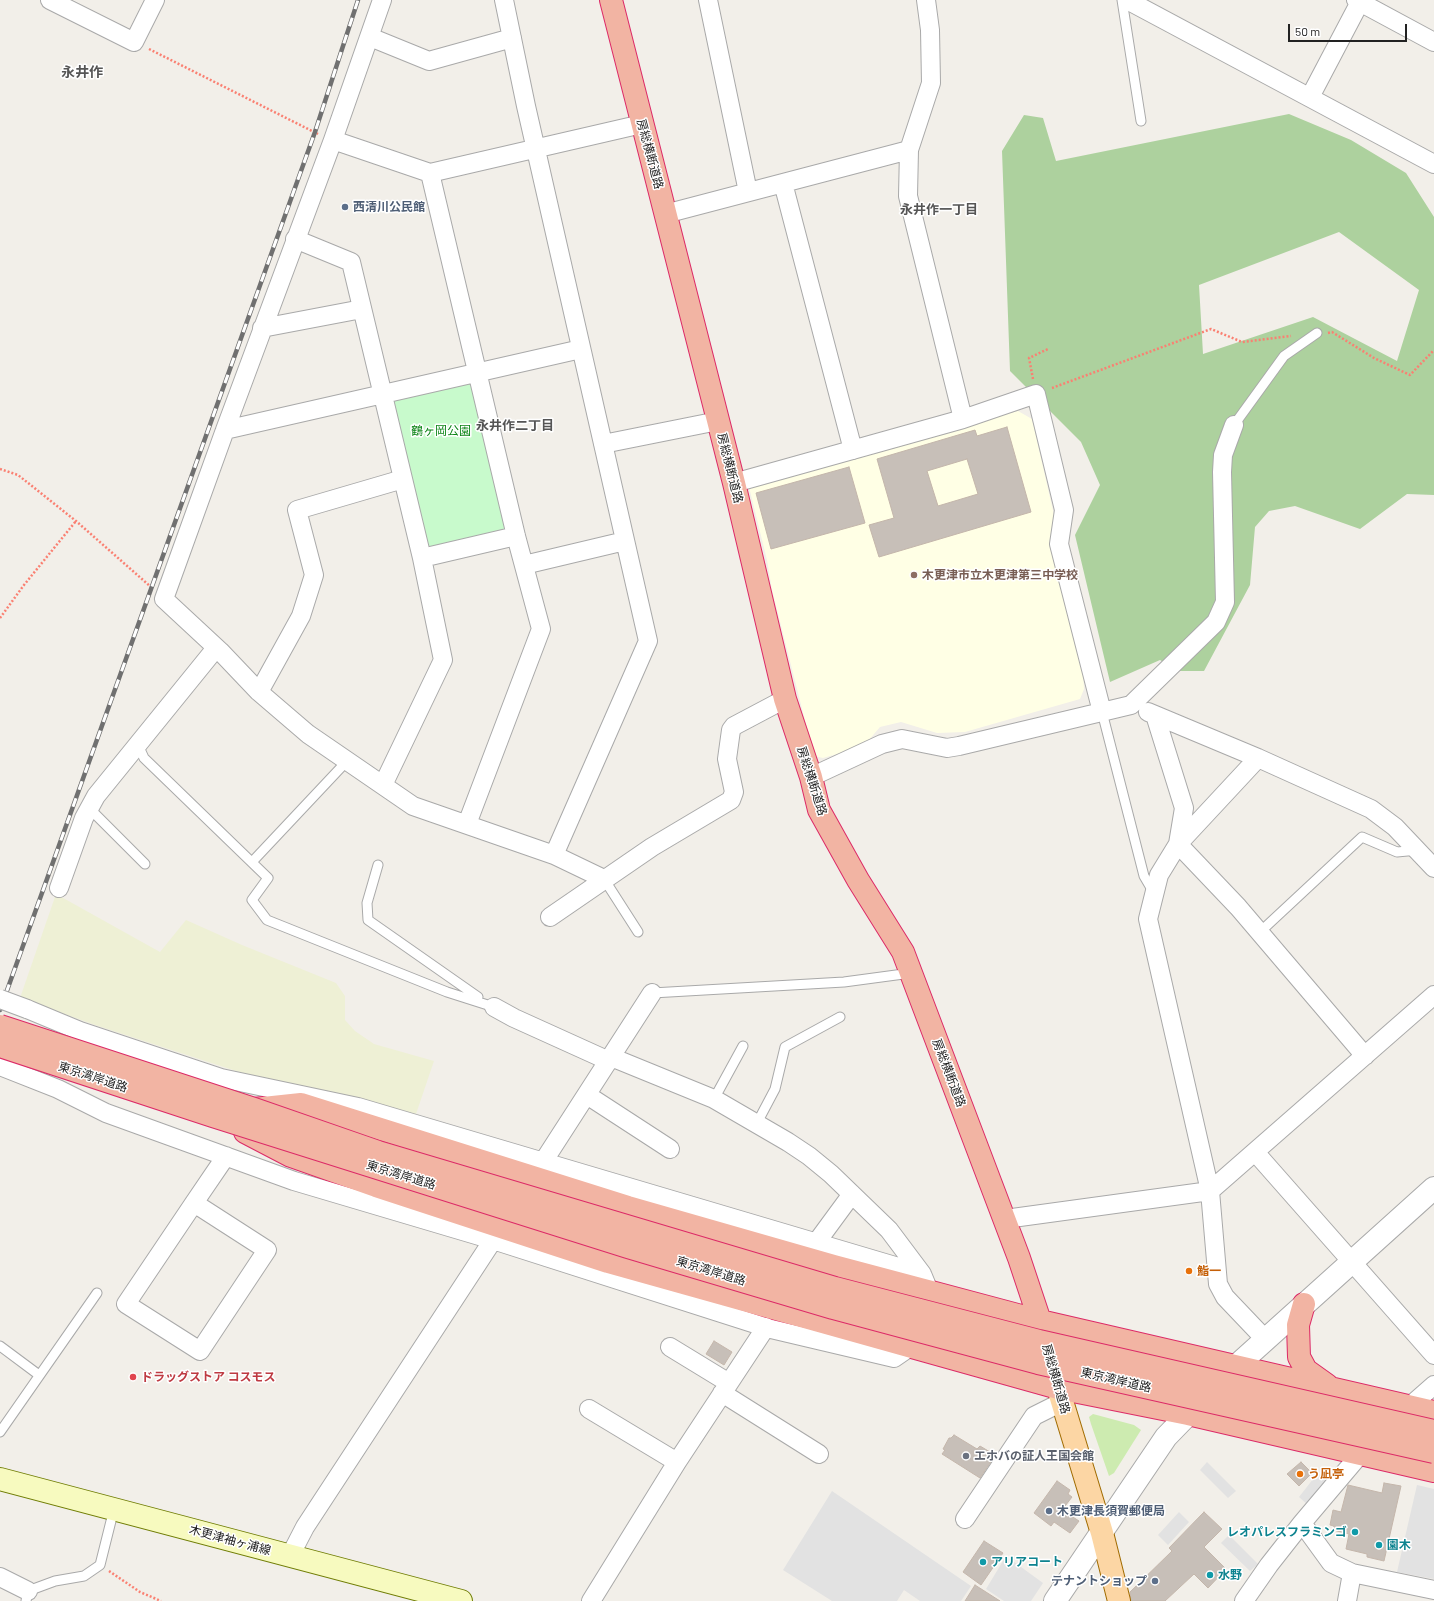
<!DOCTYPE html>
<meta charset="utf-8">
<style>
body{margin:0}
#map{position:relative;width:1434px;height:1601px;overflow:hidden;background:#f2efe9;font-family:Barlow,sans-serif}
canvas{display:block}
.scale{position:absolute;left:1288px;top:24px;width:119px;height:18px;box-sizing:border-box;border:2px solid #222;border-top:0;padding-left:5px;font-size:12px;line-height:14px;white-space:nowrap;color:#222;-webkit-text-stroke:3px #fff;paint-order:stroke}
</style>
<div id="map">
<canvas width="1434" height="1601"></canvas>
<div class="scale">50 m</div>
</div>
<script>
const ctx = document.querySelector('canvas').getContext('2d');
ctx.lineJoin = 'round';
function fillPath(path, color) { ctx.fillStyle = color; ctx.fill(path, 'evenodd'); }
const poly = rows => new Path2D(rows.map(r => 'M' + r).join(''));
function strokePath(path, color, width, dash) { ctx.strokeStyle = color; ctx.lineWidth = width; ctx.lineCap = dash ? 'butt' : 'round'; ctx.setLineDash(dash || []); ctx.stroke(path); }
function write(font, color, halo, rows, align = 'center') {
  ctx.font = font + ' Barlow,"Noto Sans JP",sans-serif'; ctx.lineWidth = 3; ctx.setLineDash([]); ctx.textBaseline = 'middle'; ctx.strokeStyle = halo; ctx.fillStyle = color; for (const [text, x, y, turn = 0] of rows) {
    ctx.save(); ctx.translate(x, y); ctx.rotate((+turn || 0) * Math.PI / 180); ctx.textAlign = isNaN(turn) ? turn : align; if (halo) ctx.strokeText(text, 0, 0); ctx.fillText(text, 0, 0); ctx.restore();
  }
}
fillPath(poly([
 [1018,411,1032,419,1054,515,1083,673,1084,689,1080,699,965,732,937,733,901,722,880,727,868,741,858,748,823,758,814,756,772,590,767,560,749,487]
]), '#ffffe5');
fillPath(poly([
 [56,894,160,952,186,920,242,945,336,983,345,996,345,1020,355,1031,374,1044,434,1061,416,1114,340,1094,242,1073,95,1025,20,998]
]), '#eef0d5');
fillPath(poly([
 [1093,1414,1134,1425,1141,1430,1114,1473,1109,1476,1091,1424,1089,1417]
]), '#cdebb0');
fillPath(poly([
 [1289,114,1351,140,1406,173,1434,217,1434,495,1407,494,1360,529,1295,506,1269,511,1255,527,1250,585,1204,671,1179,671,1160,660,1110,682,1075,535,1100,485,1081,442,1010,371,1002,151,1024,115,1043,118,1056,161],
 [1339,232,1419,290,1397,361,1313,317,1203,354,1199,285]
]), '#add19e');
fillPath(poly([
 [478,372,516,536,422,558,382,394]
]), '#c8facc');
fillPath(poly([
 [1207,1462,1236,1491,1228,1498,1200,1470],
 [1317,1474,1335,1476,1309,1506,1299,1497],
 [1417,1485,1434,1489,1434,1579,1397,1572],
 [832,1491,971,1586,961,1601,920,1601,904,1590,897,1601,832,1601,783,1570],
 [1179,1512,1189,1522,1168,1545,1158,1535],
 [1229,1535,1258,1564,1250,1571,1221,1543],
 [1006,1556,1043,1583,1031,1601,1004,1601,986,1589]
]), '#e2e2e2');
const building = poly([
 [1007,427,1031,512,879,557,869,525,894,518,877,459,975,430,977,436,1007,427],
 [967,459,978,494,938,506,927,471,967,459],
 [849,467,865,523,771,549,756,493,849,467],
 [714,1341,732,1352,724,1365,706,1354,714,1341],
 [954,1435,977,1449,980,1446,990,1452,987,1457,992,1460,980,1478,942,1454,945,1450,943,1449,949,1438,951,1438,954,1435],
 [1301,1462,1312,1473,1299,1486,1287,1474,1301,1462],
 [1057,1481,1070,1490,1068,1494,1072,1497,1062,1510,1079,1521,1070,1533,1054,1522,1051,1526,1034,1513,1057,1481],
 [1384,1483,1401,1486,1384,1561,1367,1557,1367,1554,1346,1549,1349,1534,1333,1530,1334,1526,1330,1525,1333,1510,1341,1512,1348,1485,1382,1493,1384,1483],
 [1204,1512,1222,1529,1204,1547,1226,1569,1208,1588,1194,1574,1165,1601,1131,1601,1130,1592,1172,1551,1169,1548,1204,1512],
 [984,1541,1003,1553,981,1585,963,1572,984,1541],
 [975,1585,1000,1601,965,1601,975,1585]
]);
fillPath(building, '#c7bfb8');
strokePath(building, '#c4b6ab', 1);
const service = poly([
 [1122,0,1141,121],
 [1234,425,1284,356,1317,333],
 [1102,712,1144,876,1154,893],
 [138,745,144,758,268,878,252,900,267,920,447,992,494,1007],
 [89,808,145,864],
 [252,862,347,761],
 [378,865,367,903,368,920,478,997],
 [604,879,638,932],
 [1260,932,1362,837,1397,852,1418,850],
 [652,993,844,982,911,973],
 [714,1099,743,1046],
 [757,1123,775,1089,785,1047,840,1017],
 [0,1346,39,1375],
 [0,1432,97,1293],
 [26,1601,28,1591,55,1581,84,1576,100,1565,114,1509]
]);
const minor = poly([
 [50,0,134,42,155,0],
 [382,0,333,140,225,430,164,599,220,651,259,692,308,734,413,806,554,855,604,879],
 [504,0,526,106,648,641,554,855],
 [708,0,748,192],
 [1127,0,1434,164],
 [1356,0,1434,42],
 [370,37,429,61,512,38],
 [1310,97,1361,0],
 [333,140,430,173,642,124],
 [430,173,516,536,541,629,467,824],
 [783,183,853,450],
 [665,214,909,150],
 [295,239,351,262,422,558,443,660,383,785],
 [262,328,362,309],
 [963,419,1036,394,1064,510,1059,544,1102,712],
 [225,430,581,349],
 [603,444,718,421],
 [734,483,963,419,908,196,909,150,931,83,930,30,926,0],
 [422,558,516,536],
 [524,565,625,541],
 [259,692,301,616,314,575,297,510,403,479],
 [1148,712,1258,758,1371,809,1395,827,1434,868],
 [1155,715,1184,808,1178,844,1238,907,1365,1056],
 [1258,758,1178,844,1159,875,1148,919,1210,1191,1218,1284,1225,1297,1265,1339],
 [811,777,882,744,902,739,947,748,959,746,1131,705,1216,622,1225,602,1222,472,1223,455,1234,425],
 [59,888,84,818,96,796,216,648],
 [550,917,652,847,731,800,734,792,727,759,731,730,734,726,785,699],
 [494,1007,514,1018,609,1061],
 [27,1009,80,1031,221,1078,358,1107,922,1274,929,1291],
 [611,1057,714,1099,788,1142,809,1156,831,1174,889,1230,922,1274],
 [0,1066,58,1089,106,1113,294,1181,493,1240,771,1329,894,1358,910,1347],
 [587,1095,670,1149],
 [1255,1152,1434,1355],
 [543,1162,652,993],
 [194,1203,267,1250,200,1351,126,1304,194,1203,226,1156],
 [1005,1219,1210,1191,1434,995],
 [816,1243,852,1194],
 [670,1347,729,1383],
 [722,1393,819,1454],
 [589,1409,677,1462],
 [1401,1414,1434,1385],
 [965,1519,1034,1416,1062,1402],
 [1302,1523,1331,1563,1352,1573,1434,1590],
 [290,1556,305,1527,493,1240],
 [0,1577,28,1591],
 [591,1601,677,1462,766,1327],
 [1244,1601,1269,1565,1302,1523,1368,1445],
 [1347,1601,1352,1573]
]);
const tertiary = poly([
 [1224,1377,1434,1188],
 [1055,1601,1166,1437,1200,1402]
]);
const secondary = poly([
 [0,1479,461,1601]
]);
const primary = poly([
 [1058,1388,1102,1533,1119,1601]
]);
const trunk = poly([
 [611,0,734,483,785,699,811,777,819,810,858,880,903,952,1019,1258,1040,1321,1058,1388],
 [254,1109,301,1104,628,1207,834,1266,1040,1321,1434,1412],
 [245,1132,291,1156,376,1186,608,1262,1058,1388,1188,1414,1434,1471],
 [1304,1304,1298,1325,1299,1357,1306,1370,1327,1385]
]);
strokePath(service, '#a9a9a9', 11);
strokePath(minor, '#a9a9a9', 20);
strokePath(tertiary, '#a9a9a9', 24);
strokePath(secondary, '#707d05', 24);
strokePath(primary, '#a06b00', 24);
strokePath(trunk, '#dc2a67', 24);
strokePath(poly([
 [149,49,318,134],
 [1328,333,1332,332,1374,358,1410,375,1434,350],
 [1033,379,1029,358,1048,349],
 [1052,388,1211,329,1242,342,1291,336],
 [0,469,18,475,76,521,151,587],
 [0,618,24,585,76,521],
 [109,1571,140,1592,161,1601]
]), '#fa8072', 2.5, [2, 2]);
strokePath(service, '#fff', 9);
strokePath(minor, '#fff', 18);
strokePath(tertiary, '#fff', 22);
strokePath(secondary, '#f7fabf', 22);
strokePath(primary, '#fcd6a4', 22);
strokePath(trunk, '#f2b4a3', 22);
const rail = poly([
 [0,1010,315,132,358,0]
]);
strokePath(rail, '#707070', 4.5);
strokePath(rail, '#fff', 3, [9]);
const minorBridge = poly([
 [0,999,27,1009]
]);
const trunkBridge = poly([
 [0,1026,254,1109,378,1152,835,1288,1039,1341,1434,1431],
 [0,1046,213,1116,628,1247,833,1308,1038,1363,1434,1452]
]);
strokePath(minorBridge, '#a9a9a9', 20, []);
strokePath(trunkBridge, '#dc2a67', 24, []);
strokePath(minorBridge, '#fff', 18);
strokePath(trunkBridge, '#f2b4a3', 22);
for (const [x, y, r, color] of [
 [345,207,4,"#5c6f8a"],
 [914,575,4,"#8d6e63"],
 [1189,1271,4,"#e8710a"],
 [133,1377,4,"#e0444e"],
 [966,1456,4,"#6b7280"],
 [1300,1474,4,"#e8710a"],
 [1049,1511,4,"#5c6f8a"],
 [1355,1532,4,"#0f9aa8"],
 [1379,1545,4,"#0f9aa8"],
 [983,1562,4,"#0f9aa8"],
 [1210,1575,4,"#0f9aa8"],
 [1155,1581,4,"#5c6f8a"]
]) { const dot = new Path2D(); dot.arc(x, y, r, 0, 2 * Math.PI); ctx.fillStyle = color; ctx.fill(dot); strokePath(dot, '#fff', 1.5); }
write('12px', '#222', '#fff', [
 ["房総横断道路",650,154,75],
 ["房総横断道路",730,468,76],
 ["房総横断道路",812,781,72],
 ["房総横断道路",949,1073,69],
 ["東京湾岸道路",93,1077,18],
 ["東京湾岸道路",401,1175,17],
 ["東京湾岸道路",711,1271,17],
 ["房総横断道路",1056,1379,74],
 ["東京湾岸道路",1116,1380,13],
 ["木更津袖ヶ浦線",230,1540,15]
]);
write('bold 12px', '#4e5e75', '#fff', [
 ["西清川公民館",353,207],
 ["木更津長須賀郵便局",1057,1511],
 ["テナントショップ",1147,1581,"right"]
], 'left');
write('12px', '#0c8416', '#fff', [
 ["鶴ヶ岡公園",441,431]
]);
write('bold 12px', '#785e54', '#fff', [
 ["木更津市立木更津第三中学校",922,575]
], 'left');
write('bold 12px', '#c56008', '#fff', [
 ["鮨一",1197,1271],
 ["う凪亭",1308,1474]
], 'left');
write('bold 12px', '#be3a42', '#fff', [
 ["ドラッグストア コスモス",141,1377]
], 'left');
write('bold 12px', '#5b616d', '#fff', [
 ["エホバの証人王国会館",974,1456]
], 'left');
write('bold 12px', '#0d838f', '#fff', [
 ["レオパレスフラミンゴ",1347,1532,"right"],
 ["園木",1387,1545],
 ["アリアコート",991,1562],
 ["水野",1218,1575]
], 'left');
write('bold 13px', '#555', '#fff', [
 ["永井作一丁目",939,210],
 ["永井作二丁目",515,426]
]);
write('bold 14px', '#555', '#fff', [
 ["永井作",82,72]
]);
</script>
